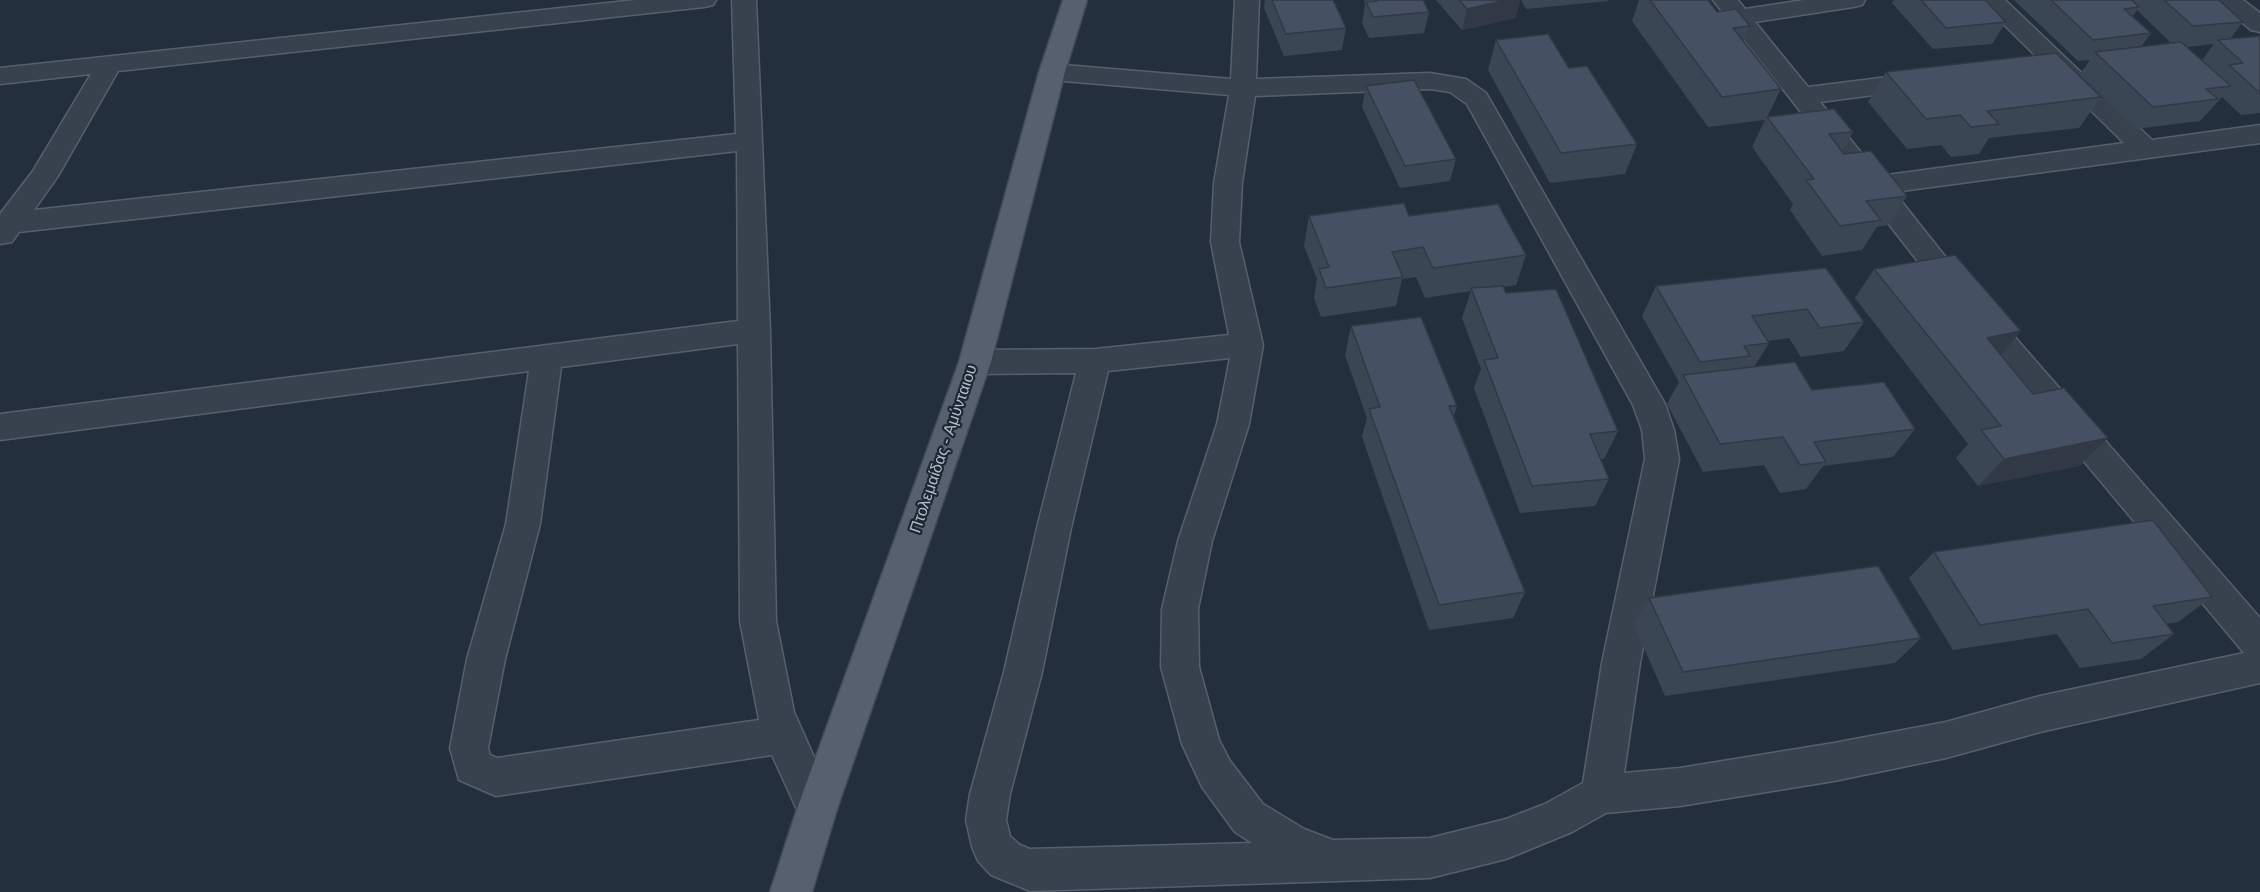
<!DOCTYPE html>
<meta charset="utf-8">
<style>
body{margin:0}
canvas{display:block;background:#242f3e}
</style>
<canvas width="2260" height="892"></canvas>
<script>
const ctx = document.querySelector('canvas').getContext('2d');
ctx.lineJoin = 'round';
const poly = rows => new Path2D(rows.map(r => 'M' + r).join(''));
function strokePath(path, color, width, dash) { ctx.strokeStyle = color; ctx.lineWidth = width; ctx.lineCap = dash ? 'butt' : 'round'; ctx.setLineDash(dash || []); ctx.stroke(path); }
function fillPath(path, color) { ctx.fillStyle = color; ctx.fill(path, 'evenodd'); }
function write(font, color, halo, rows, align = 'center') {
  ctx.font = font + ' Arial,sans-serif'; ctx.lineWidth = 4.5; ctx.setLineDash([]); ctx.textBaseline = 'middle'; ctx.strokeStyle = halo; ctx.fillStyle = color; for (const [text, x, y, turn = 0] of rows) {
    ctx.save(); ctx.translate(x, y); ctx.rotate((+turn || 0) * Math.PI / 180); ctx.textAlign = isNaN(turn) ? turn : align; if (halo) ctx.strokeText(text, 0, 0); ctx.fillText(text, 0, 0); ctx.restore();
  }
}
const minor = poly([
 [636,0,716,0,713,5,704,7,118,71,58,176,34,210,736,134,732,0,756,0,770,330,776,621,794,712,837,809,831,823,817,829,803,823,772,755,496,796,459,780,450,748,467,659,506,524,529,371,0,440,0,414,738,321,737,151,19,232,12,242,0,244,0,214,33,171,91,74,0,84,0,68,636,0],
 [738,344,740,621,759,720,497,758,490,755,488,748,505,659,540,524,561,367,738,344],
 [1235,0,1259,0,1256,79,1430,73,1466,79,1486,93,1665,404,1674,430,1679,459,1640,663,1624,773,1680,768,1834,743,1946,722,2040,696,2244,653,1931,278,1713,0,1738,0,1745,9,1804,0,1865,0,1862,5,1853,7,1755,22,1808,87,1920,73,1929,75,1933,81,1929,87,1920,89,1820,102,1880,176,2124,143,1979,0,2005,0,2152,140,2260,125,2260,143,1894,192,1951,264,2260,618,2260,683,2040,732,1946,758,1834,781,1680,806,1606,813,1572,832,1506,859,1430,878,1030,891,991,875,978,861,972,847,966,820,970,794,1004,672,1037,528,1076,373,975,374,964,370,959,362,964,354,975,350,1095,349,1229,335,1211,242,1214,183,1229,95,1052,80,1043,78,1039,72,1043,66,1052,64,1231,79,1235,0],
 [1430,89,1450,92,1467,104,1633,405,1642,430,1645,459,1602,663,1583,783,1545,804,1506,819,1430,838,1333,840,1304,829,1263,804,1230,761,1219,740,1199,667,1198,609,1212,541,1249,424,1263,345,1239,242,1242,183,1255,96,1430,89],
 [1230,358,1217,424,1178,541,1162,609,1161,667,1182,744,1202,787,1235,832,1252,843,1030,849,1020,845,1010,836,1006,820,1010,794,1042,672,1071,528,1108,371,1230,358],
 [2216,0,2243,0,2260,13,2260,32,2251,30,2216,0]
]);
const major = poly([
 [1063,0,1087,0,1065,72,991,362,837,809,812,892,770,892,797,809,959,362,1039,72,1063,0]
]);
strokePath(minor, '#565f6c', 3);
strokePath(major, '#414a57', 3);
fillPath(minor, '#38414e');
fillPath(major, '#56606e');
fillPath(poly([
 [1265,0,1333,0,1346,28,1342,50,1284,56,1264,8],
 [1364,0,1423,0,1429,12,1424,33,1369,38,1362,23,1365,5],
 [1436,0,1520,0,1515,18,1462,30],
 [1521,0,1608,0,1608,1,1526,9],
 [1639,0,1708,0,1717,12,1750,26,1743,42,1781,89,1767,117,1853,132,1842,151,1844,154,1907,196,1888,225,1877,227,1862,250,1822,256,1790,210,1793,204,1752,147,1765,120,1708,127,1632,21],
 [1894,0,1985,0,2006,22,1992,44,1933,49,1892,3],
 [2014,0,2223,0,2221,2,2243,22,2230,39,2260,36,2260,113,2241,115,2222,97,2200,121,2136,129,2080,74,2090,60,2078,61],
 [2137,10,2171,43,2141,47,2151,33,2133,16],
 [2214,44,2202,60,2187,47],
 [1496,40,1569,68,1637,144,1625,174,1550,183,1488,70],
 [1886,72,2101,97,2079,128,1989,138,1979,154,1951,157,1941,145,1907,149,1868,102],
 [1366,86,1456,159,1450,181,1400,188,1362,107],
 [1309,216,1409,216,1526,255,1516,285,1503,287,1506,293,1618,431,1604,459,1600,459,1609,479,1595,506,1520,513,1474,388,1481,369,1462,318,1471,291,1425,298,1416,277,1402,279,1396,306,1321,317,1314,298,1317,279,1304,246],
 [1826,268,1864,322,1844,351,1801,357,1789,338,1768,341,1769,343,1754,367,1812,390,1915,429,1893,457,1823,466,1806,489,1780,493,1764,465,1703,472,1667,404,1679,382,1642,316,1656,286],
 [1874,269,2021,331,2001,355,2033,394,2108,438,2079,466,1978,486,1956,458,1968,444,1855,298],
 [1351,326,1457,406,1454,416,1525,592,1513,618,1429,630,1362,437,1367,418,1345,355],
 [1934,552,2212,597,2178,622,2166,624,2174,634,2141,659,2080,668,2057,634,1953,650,1909,578],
 [1649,598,1921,638,1895,663,1665,696,1633,623]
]), '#3b4654');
fillPath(poly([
 [1506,0,1520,0,1515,18,1462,30,1467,9],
 [2021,331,1997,360,1987,338],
 [2108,438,2079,466,1978,486,2004,459]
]), '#303945');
const building = poly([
 [1272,0,1333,0,1346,28,1286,34,1272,0],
 [1377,0,1423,0,1429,12,1373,17,1366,2,1377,1,1377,0],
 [1459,0,1506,0,1467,9,1459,0],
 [1650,0,1708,0,1717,12,1736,9,1750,26,1733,28,1781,89,1722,97,1650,0],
 [1921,0,1985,0,2006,22,1946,28,1921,0],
 [2051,0,2132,0,2139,7,2124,9,2151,33,2093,40,2051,0],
 [2164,0,2219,0,2243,22,2193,26,2164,0],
 [1548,34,1569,68,1587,66,1637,144,1561,153,1496,40,1548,34],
 [2260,36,2260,93,2229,65,2243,63,2218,40,2260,36],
 [2181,42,2231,86,2206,89,2218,99,2153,107,2095,52,2181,42],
 [2056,53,2101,97,1987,111,1999,124,1971,127,1960,115,1926,119,1886,72,2056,53],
 [1414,80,1456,159,1405,166,1366,86,1414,80],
 [1834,109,1853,132,1829,134,1844,154,1871,151,1907,196,1866,201,1881,220,1840,226,1806,180,1814,179,1767,117,1834,109],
 [1404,203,1409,216,1498,204,1526,255,1433,268,1423,247,1392,252,1403,277,1326,288,1319,269,1329,267,1309,216,1404,203],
 [1955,255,2021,331,1987,338,2033,394,2064,388,2108,438,2004,459,1981,430,2001,426,1874,269,1955,255],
 [1826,268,1864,322,1820,328,1807,309,1752,316,1769,343,1744,346,1750,356,1700,362,1656,286,1826,268],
 [1503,286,1506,293,1556,289,1618,431,1590,434,1609,479,1532,486,1484,360,1498,358,1471,288,1503,286],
 [1421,317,1457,406,1449,406,1525,592,1439,605,1369,409,1380,407,1351,326,1421,317],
 [1795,362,1812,390,1884,382,1915,429,1814,442,1826,462,1800,465,1783,437,1720,444,1683,375,1795,362],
 [2153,520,2212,597,2153,606,2174,634,2112,643,2088,609,1980,625,1934,552,2153,520],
 [1878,566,1921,638,1683,672,1649,598,1878,566]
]);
fillPath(building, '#455162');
strokePath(building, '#303945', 1.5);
write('16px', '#b4bcc9', '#1d2633', [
 ["Πτολεμαίδας - Αμύνταιου",944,449,-71]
]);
</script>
